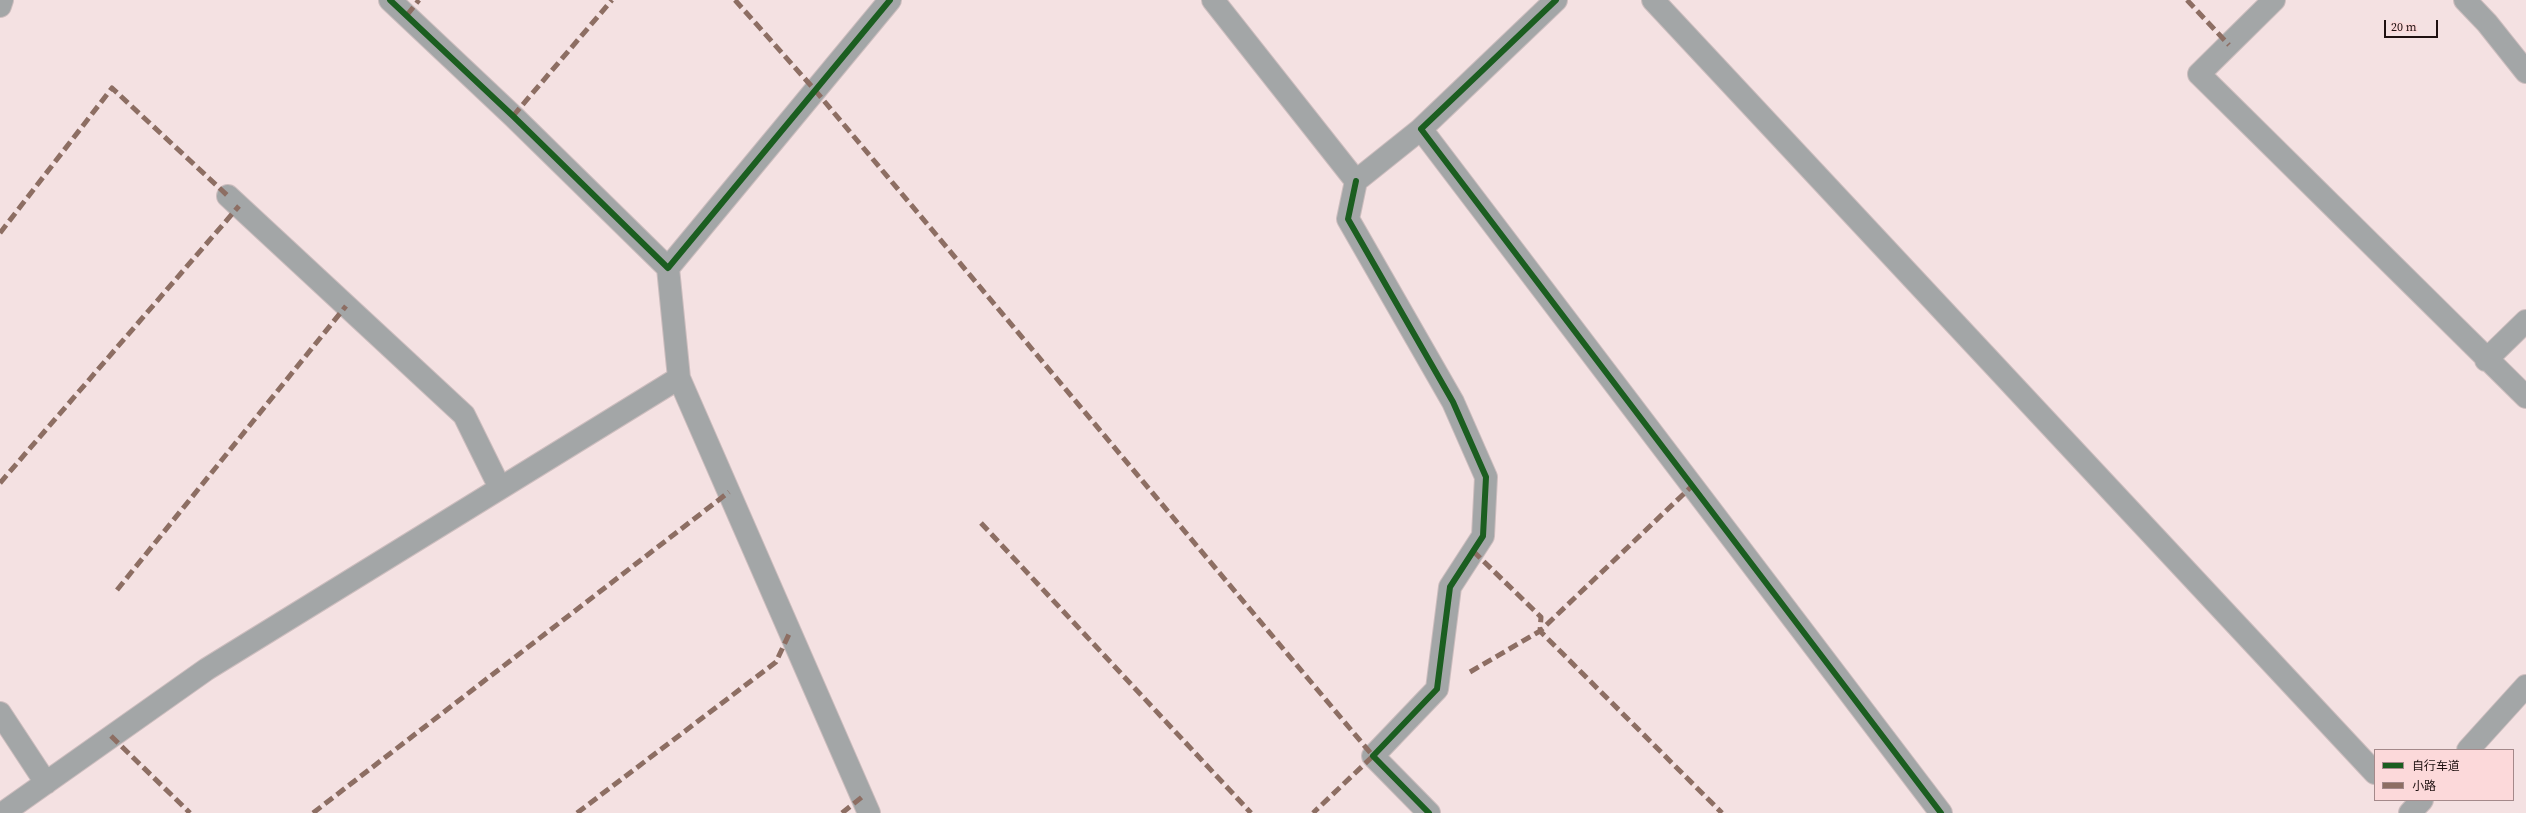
<!DOCTYPE html>
<meta charset="utf-8">
<style>
body{margin:0}
#map{position:relative;width:2526px;height:813px;overflow:hidden;background:#f4e1e2;font-family:"Source Serif 4","Noto Sans SC",serif}
canvas{display:block}
.legend{position:absolute;left:2374px;top:749px;width:140px;height:52px;box-sizing:border-box;background:#fcd9da;border:1px solid #a4898a;margin:0;padding:5px 7px;list-style:none;font-size:12px;color:#1f1111}
.legend li{display:flex;align-items:center;gap:8px;height:20px}
.legend b{width:20px;border:1px solid #a4898a}
.scale{position:absolute;left:2384px;top:20px;width:54px;height:18px;box-sizing:border-box;border:2px solid #1f1111;border-top:0;padding-left:5px;font-size:12px;line-height:14px;white-space:nowrap;color:#1f1111;-webkit-text-stroke:3px #fcd9da;paint-order:stroke}
</style>
<div id="map">
<canvas width="2526" height="813"></canvas>
<ul class="legend">
<li><b style="height:5px;background:#1b5e20"></b>自行车道</li>
<li><b style="height:5px;background:#8d6e63"></b>小路</li>
</ul>
<div class="scale">20 m</div>
</div>
<script>
const ctx = document.querySelector('canvas').getContext('2d');
ctx.lineJoin = 'round';
const poly = rows => new Path2D(rows.map(r => 'M' + r).join(''));
function strokePath(path, color, width, dash) { ctx.strokeStyle = color; ctx.lineWidth = width; ctx.lineCap = dash ? 'butt' : 'round'; ctx.setLineDash(dash || []); ctx.stroke(path); }
const minor = poly([
 [390,0,513,116,668,268,890,0],
 [1213,0,1356,181,1421,129],
 [1556,0,1421,129,1941,813],
 [1653,0,2375,773],
 [2274,0,2199,74,2526,397],
 [2465,0,2487,23,2526,72],
 [0,6,2,0],
 [1356,181,1348,219,1453,402,1486,477,1483,536,1450,587,1437,689,1373,756,1429,813],
 [228,196,464,415,500,488],
 [668,268,679,378,869,813],
 [2486,360,2526,321],
 [0,713,46,783],
 [2468,750,2526,686],
 [3,813,207,669,679,378],
 [2410,813,2422,800]
]);
strokePath(minor, '#ccbdbe', 24);
strokePath(minor, '#a3a6a7', 22);
strokePath(poly([
 [735,0,814,89,1373,756,1313,813],
 [2187,0,2229,45],
 [407,15,419,0],
 [513,116,612,0],
 [0,233,112,88,228,196],
 [0,483,239,206],
 [981,523,1251,813],
 [1473,551,1541,617,1540,631,1722,813],
 [117,590,346,306],
 [1470,672,1540,631,1692,486],
 [111,736,190,813],
 [313,813,729,492],
 [577,813,776,662,790,632],
 [842,813,862,797]
]), '#8d6e63', 5, [10, 5]);
strokePath(poly([
 [390,0,513,116,668,268,890,0],
 [1556,0,1421,129,1941,813],
 [1356,181,1348,219,1453,402,1486,477,1483,536,1450,587,1437,689,1373,756,1429,813]
]), '#1b5e20', 6);
</script>
